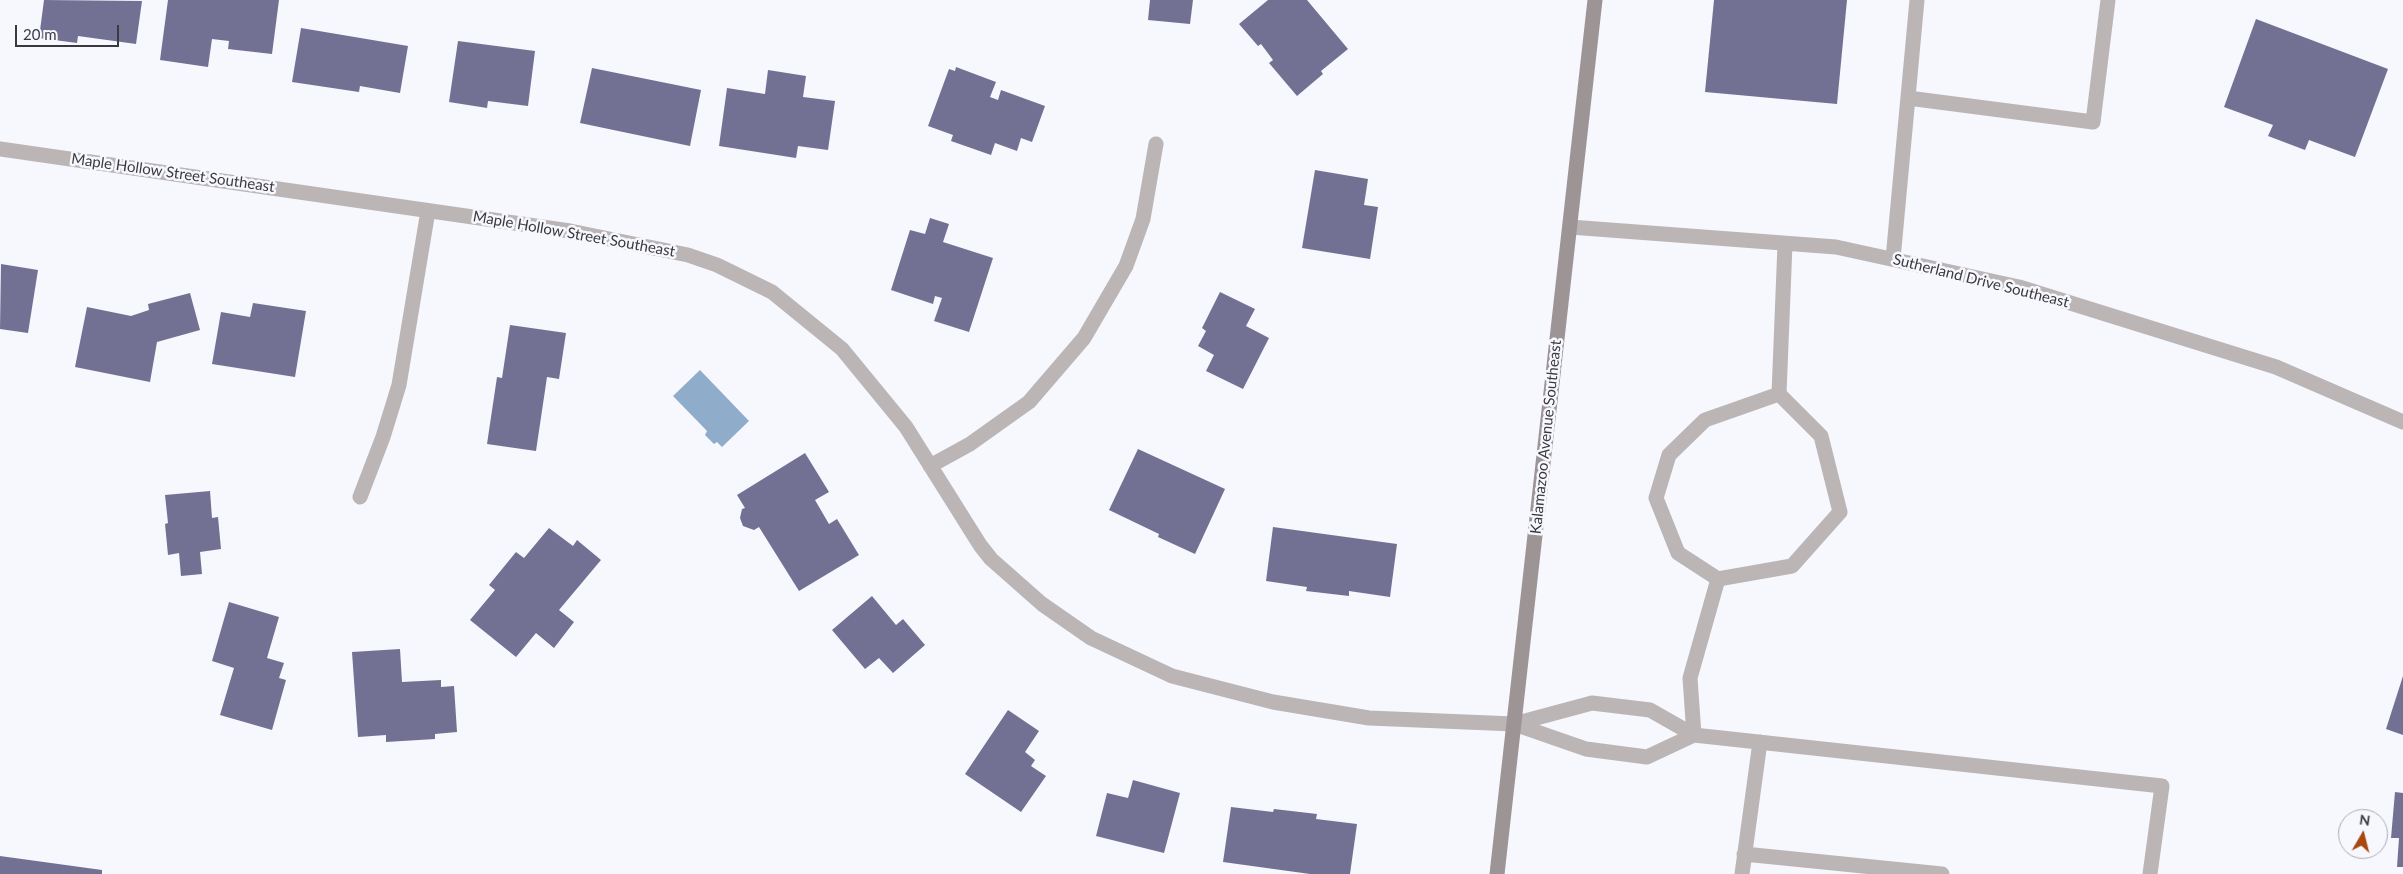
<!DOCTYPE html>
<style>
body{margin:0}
#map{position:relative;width:2403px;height:874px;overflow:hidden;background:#f7f7fe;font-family:Lato,sans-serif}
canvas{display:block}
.north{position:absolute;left:2338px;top:809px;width:50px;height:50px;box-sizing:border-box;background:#f7f7fe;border:1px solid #ababb1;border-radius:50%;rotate:8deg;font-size:14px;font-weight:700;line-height:20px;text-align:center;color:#39393e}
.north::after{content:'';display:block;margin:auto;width:18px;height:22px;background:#aa4711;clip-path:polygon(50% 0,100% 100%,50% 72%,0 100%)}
.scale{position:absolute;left:15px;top:25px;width:104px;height:22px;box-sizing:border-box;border:2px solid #39393e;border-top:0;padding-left:6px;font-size:15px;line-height:18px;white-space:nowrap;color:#39393e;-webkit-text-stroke:4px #f7f7fe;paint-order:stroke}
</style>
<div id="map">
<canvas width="2403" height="874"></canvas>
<div class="north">N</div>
<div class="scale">20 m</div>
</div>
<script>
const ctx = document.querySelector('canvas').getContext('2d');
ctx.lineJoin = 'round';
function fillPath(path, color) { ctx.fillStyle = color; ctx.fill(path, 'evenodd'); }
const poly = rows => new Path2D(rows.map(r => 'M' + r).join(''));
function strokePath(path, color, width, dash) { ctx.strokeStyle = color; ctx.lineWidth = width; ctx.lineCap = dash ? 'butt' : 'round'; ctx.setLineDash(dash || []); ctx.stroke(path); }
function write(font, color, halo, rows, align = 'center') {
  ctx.font = font + ' Lato,sans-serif'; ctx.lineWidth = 5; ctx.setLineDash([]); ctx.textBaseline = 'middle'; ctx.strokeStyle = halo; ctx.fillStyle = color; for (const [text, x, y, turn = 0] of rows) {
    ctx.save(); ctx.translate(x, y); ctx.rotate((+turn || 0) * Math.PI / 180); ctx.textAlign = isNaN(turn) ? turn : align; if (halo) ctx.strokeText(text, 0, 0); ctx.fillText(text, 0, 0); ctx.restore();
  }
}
fillPath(poly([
 [700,370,749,421,722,447,717,442,714,444,705,435,707,431,673,396]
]), '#90accb');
fillPath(poly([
 [44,0,142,1,136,44,78,36,77,43,39,38],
 [168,0,279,0,272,54,228,49,229,41,212,39,208,67,160,60],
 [1150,0,1193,0,1190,24,1148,20],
 [1268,0,1307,0,1348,49,1321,71,1323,74,1297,96,1269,63,1273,60,1261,44,1258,46,1239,24],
 [1714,0,1847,0,1837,104,1705,92],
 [2256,19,2388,69,2355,157,2309,140,2305,150,2268,136,2273,125,2224,107],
 [301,28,408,46,400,93,360,86,359,92,292,82],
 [458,41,535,51,528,106,488,101,487,108,449,102],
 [956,67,996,82,990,97,998,100,1001,90,1045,106,1032,142,1021,138,1017,151,995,143,991,155,951,141,953,135,928,126,949,69,955,71],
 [592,68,701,90,690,146,580,123],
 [768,70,806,76,803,97,835,101,828,150,798,146,796,158,719,146,727,88,765,94],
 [1315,170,1368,179,1364,205,1378,207,1370,259,1302,248],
 [930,218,949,224,943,242,993,258,969,332,934,321,942,298,935,296,933,304,891,290,910,230,925,234],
 [1,264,38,270,28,333,0,329],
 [1220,292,1255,309,1246,326,1269,338,1243,389,1206,371,1214,355,1198,346,1206,331,1202,328],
 [190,293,200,330,157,342,150,382,75,367,87,307,131,316,149,310,148,304],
 [253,303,306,311,295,377,212,364,221,312,250,317],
 [510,325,566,333,559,379,547,377,536,451,487,444,497,377,502,378],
 [1138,449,1225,489,1195,554,1158,537,1159,534,1109,510],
 [805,453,829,492,815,500,829,524,837,519,859,555,799,591,759,527,754,530,743,526,740,518,742,509,745,508,737,495],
 [210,491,212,518,218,517,221,549,200,552,202,574,181,576,179,553,168,555,165,524,168,523,165,495],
 [1273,527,1397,544,1390,597,1349,591,1349,596,1306,591,1307,587,1266,581],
 [549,528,573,546,577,540,601,560,559,610,574,622,554,648,536,633,516,657,470,620,495,590,489,585,516,552,524,558],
 [872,596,896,625,903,619,925,645,893,673,879,658,865,669,832,630],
 [229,602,279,617,267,658,284,663,279,678,286,680,272,730,220,715,234,668,212,661],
 [400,649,402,682,441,680,441,687,454,686,457,732,435,734,435,739,386,742,386,735,358,737,352,652],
 [2403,676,2403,735,2386,729],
 [1008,710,1039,731,1025,752,1035,760,1031,766,1046,776,1021,812,965,774],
 [1133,780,1180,793,1164,853,1096,836,1107,793,1128,798],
 [2395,792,2403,793,2403,867,2397,867,2399,838,2391,838],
 [1231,807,1273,812,1274,809,1317,814,1316,819,1357,824,1350,874,1310,874,1223,862],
 [0,856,102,870,102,874,0,874]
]), '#727194');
strokePath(poly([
 [1908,98,2093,122,2108,0],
 [1893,259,1917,0],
 [1779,394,1821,436,1840,512,1792,566,1718,579,1678,553,1656,498,1669,455,1705,420,1779,394,1785,244],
 [1514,724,1592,703,1650,710,1694,735,2162,786,2150,874],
 [1514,724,1586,749,1647,757,1694,735],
 [1694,735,1690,678,1718,579],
 [1744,854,1942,874],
 [1742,874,1760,742]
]), '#bbb5b6', 15);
strokePath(poly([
 [0,149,570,231,688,255,717,265,772,292,842,349,906,427,980,545,991,559,1042,604,1091,638,1172,676,1273,702,1369,718,1514,724],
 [1570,227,1836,247,2019,287,2276,367,2403,422],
 [930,466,970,444,1029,402,1084,338,1126,266,1143,219,1156,144],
 [360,497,383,437,399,385,428,211]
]), '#bbb5b6', 15);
strokePath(poly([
 [1497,874,1595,0]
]), '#9d9496', 15);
write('15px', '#39393e', '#f7f7fe', [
 ["Maple Hollow Street Southeast",173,173,8],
 ["Maple Hollow Street Southeast",574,234,10],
 ["Sutherland Drive Southeast",1981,281,14],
 ["Kalamazoo Avenue Southeast",1546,437,-84]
]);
</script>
